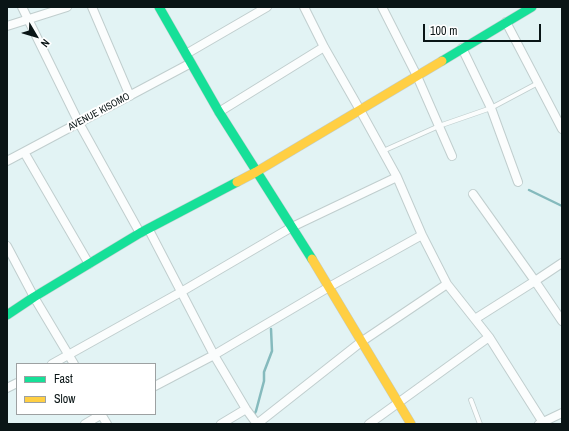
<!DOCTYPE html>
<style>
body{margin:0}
#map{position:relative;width:569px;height:431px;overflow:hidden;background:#e2f3f4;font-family:"Archivo Narrow",sans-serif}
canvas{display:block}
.frame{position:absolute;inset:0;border:8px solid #0a1516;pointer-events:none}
.legend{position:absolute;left:16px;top:363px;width:140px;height:52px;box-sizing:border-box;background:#fff;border:1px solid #9da1a2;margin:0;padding:5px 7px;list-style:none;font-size:12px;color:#0a1516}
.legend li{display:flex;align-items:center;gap:8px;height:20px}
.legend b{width:20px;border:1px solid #9da1a2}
.north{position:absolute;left:16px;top:16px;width:40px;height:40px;-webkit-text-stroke:3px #fff;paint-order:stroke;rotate:128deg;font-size:11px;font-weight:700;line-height:16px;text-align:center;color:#0a1516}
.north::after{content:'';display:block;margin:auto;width:14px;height:18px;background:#0a1516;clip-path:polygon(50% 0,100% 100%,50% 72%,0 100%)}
.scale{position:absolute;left:423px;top:24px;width:118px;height:18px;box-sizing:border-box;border:2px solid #0a1516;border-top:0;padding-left:5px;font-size:12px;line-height:14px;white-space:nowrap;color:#0a1516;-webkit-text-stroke:3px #fff;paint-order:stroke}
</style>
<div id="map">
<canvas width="569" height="431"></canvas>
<div class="frame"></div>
<ul class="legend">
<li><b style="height:5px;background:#16e098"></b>Fast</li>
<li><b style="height:5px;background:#ffcf43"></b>Slow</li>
</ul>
<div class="north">N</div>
<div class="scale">100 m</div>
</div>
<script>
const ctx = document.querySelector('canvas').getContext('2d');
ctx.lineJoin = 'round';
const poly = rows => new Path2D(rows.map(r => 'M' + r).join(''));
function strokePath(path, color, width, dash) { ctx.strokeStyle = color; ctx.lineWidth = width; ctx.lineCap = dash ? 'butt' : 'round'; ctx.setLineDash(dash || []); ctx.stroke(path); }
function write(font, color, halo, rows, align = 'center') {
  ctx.font = font + ' "Archivo Narrow",sans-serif'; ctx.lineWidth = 4; ctx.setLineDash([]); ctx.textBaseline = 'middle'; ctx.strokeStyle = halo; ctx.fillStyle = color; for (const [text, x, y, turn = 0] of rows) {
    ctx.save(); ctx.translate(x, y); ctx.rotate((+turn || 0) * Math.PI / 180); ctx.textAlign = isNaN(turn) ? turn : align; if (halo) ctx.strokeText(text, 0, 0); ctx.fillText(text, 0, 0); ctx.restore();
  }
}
strokePath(poly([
 [529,190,562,206],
 [254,415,256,411,264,381,264,372,272,351,271,329]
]), '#85babd', 2.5);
const lane = poly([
 [383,151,439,126,491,108,538,83],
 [471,400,480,424]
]);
const street = poly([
 [22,7,79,123,140,233],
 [92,7,130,96],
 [304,7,324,47,360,110,397,177,422,235,447,284,489,337,544,424],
 [382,7,417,76,452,156],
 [506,22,562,129],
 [7,26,67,7],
 [462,48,491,108,518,182],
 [186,54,267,7],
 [219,112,324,47],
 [24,152,89,264],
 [7,161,24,152,191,63],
 [473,194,535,281,562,321],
 [149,230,214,355,246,409,257,424],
 [7,246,34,297,74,364],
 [475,319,535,281,562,263],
 [52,364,181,292,292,227,397,177],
 [155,386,214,355,329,287,422,235],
 [7,388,17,383],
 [101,414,107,424],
 [85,424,102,414],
 [221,424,246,409],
 [257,424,361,342,447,284],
 [369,424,489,337],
 [539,424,562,413]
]);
const fast = poly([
 [159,7,219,112,312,259],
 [442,61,532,7],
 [7,315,34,297,140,233,237,182]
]);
const slow = poly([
 [237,182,256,172,442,61],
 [312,259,411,424]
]);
strokePath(lane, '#c0cece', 5.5);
strokePath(street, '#c0cece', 10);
strokePath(fast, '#c0cece', 10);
strokePath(slow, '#c0cece', 10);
strokePath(lane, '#fbfdfd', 4);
strokePath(street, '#fbfdfd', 8);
strokePath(fast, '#16e098', 9);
strokePath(slow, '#ffcf43', 9);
write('10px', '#0a1516', '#fff', [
 ["AVENUE KISOMO",99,112,-28]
]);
</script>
